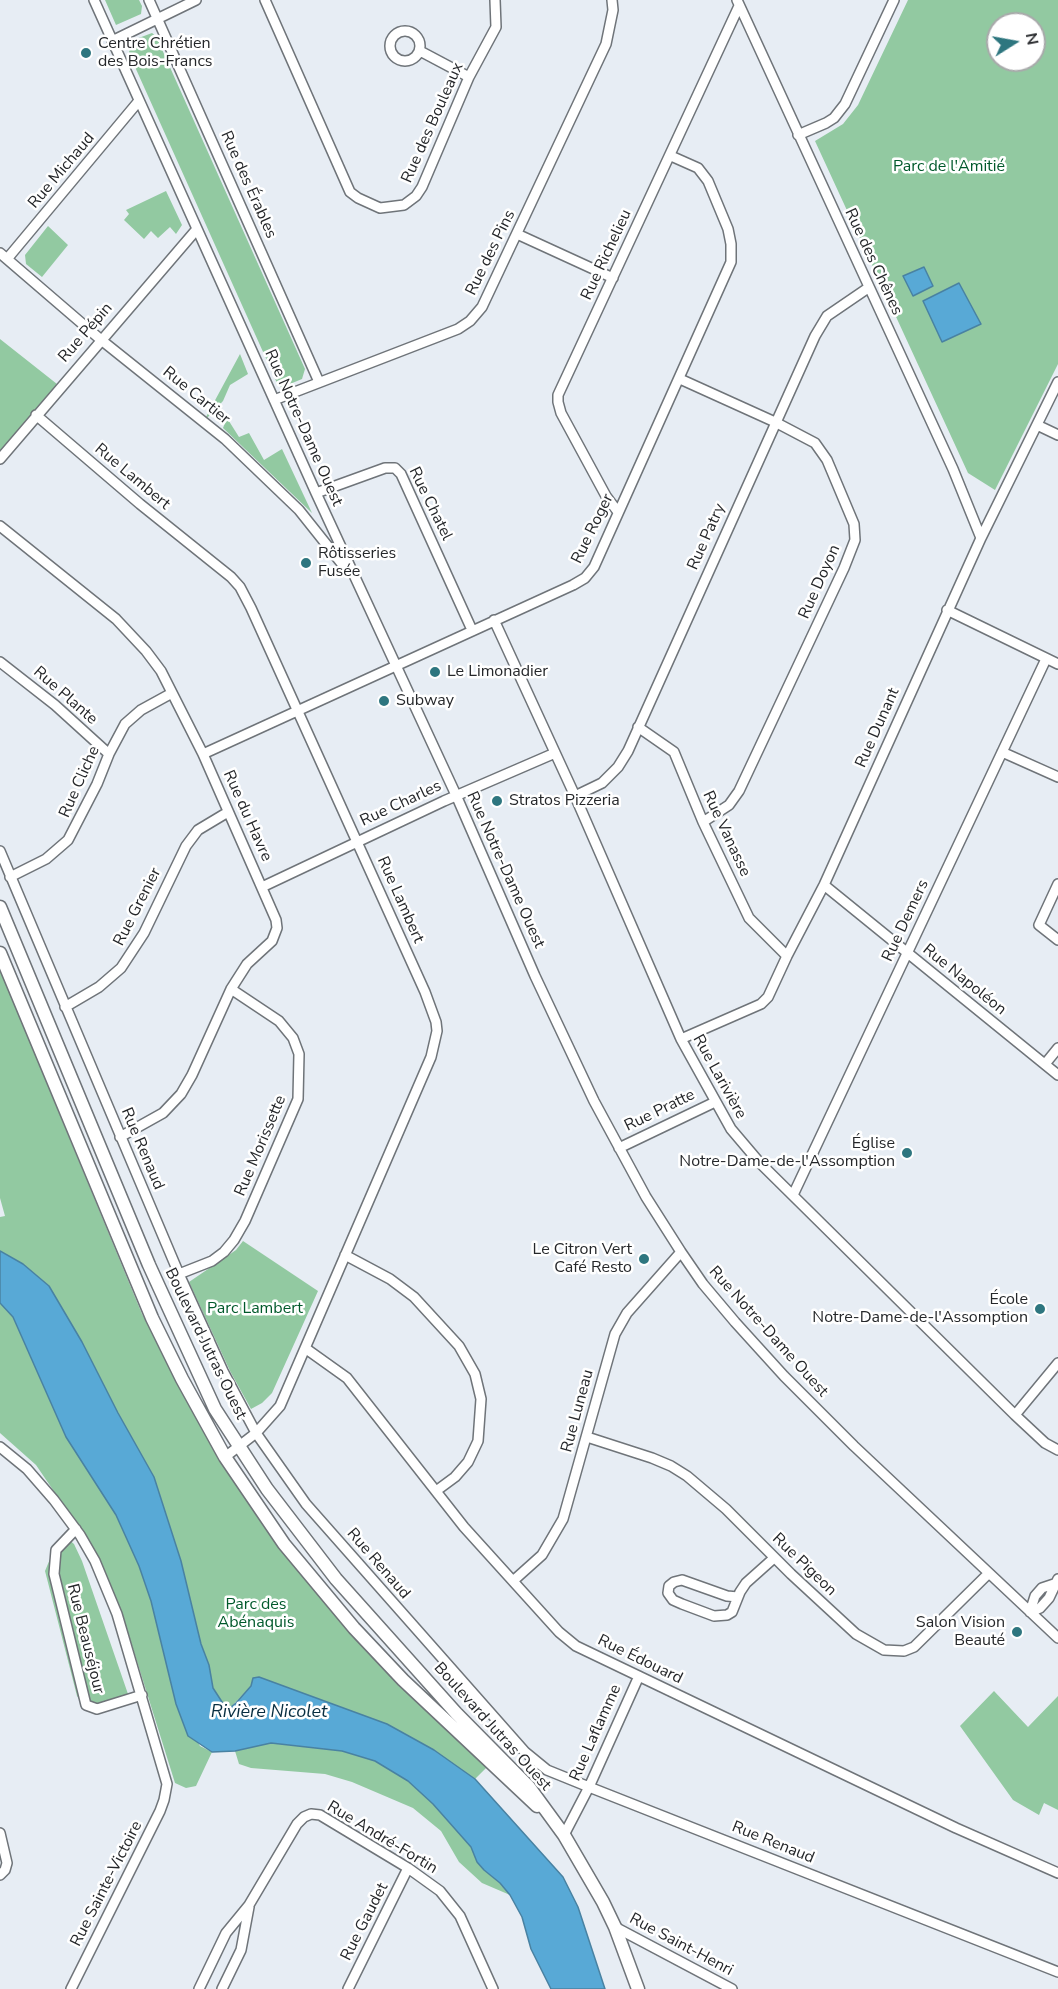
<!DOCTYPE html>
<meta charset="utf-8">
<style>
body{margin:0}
#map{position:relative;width:1058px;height:1989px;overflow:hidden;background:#e7edf4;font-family:"Nunito Sans",sans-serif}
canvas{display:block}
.north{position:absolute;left:986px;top:12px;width:60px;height:60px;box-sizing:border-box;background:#fff;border:2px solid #a8a9aa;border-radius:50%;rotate:79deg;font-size:16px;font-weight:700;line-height:24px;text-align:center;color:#25272a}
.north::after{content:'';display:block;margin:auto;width:21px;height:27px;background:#2e767f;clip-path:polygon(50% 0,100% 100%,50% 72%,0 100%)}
</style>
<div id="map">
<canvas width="1058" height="1989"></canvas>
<div class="north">N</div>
</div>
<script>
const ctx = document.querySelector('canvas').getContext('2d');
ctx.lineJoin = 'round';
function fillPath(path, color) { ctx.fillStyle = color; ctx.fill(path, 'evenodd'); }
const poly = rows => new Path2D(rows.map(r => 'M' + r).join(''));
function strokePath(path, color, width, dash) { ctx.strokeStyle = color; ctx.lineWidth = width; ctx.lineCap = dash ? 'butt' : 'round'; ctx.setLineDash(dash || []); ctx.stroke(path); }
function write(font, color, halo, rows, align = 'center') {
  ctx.font = font + ' "Nunito Sans",sans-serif'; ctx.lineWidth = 5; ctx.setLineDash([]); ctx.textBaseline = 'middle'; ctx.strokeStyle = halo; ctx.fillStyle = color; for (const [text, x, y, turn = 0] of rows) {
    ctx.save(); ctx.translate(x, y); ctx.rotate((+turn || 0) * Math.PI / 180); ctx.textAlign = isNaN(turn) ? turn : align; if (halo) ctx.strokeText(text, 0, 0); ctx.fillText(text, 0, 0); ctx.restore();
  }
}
fillPath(poly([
 [105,0,139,0,142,6,141,14,116,25],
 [908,0,1058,0,1058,364,995,490,968,473,815,141,843,124,858,105],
 [998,24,1034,24,1034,60,998,60],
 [152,33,156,36,305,369,302,379,285,386,281,387,277,383,131,58,129,52,132,43,136,39],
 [166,191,182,225,176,234,170,227,158,238,151,231,144,239,124,220,129,214,126,210],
 [48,226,68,245,42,277,26,264,25,255],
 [0,339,57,384,0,452],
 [240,354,248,374,230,385,223,401,207,418,206,417],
 [227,418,239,437,249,433,264,460,282,449,312,513,223,428],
 [0,970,142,1314,217,1456,271,1536,349,1630,420,1705,488,1766,475,1779,387,1724,253,1678,251,1686,231,1707,224,1706,213,1688,209,1665,201,1644,181,1561,154,1477,118,1413,82,1342,49,1286,23,1264,0,1251,0,1217,5,1216,0,1198],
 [243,1241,318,1291,272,1393,262,1403,251,1409,230,1371,189,1282,236,1250],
 [0,1303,13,1317,66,1437,116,1515,139,1566,151,1601,176,1704,200,1746,212,1752,196,1786,186,1788,175,1783,121,1610,96,1553,36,1465,0,1433],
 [67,1538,74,1544,82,1561,128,1694,89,1706,82,1704,77,1696,45,1571,50,1559,63,1539],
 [994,1691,1028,1727,1058,1696,1058,1810,1044,1803,1039,1815,1013,1800,960,1726],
 [271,1743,342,1751,375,1761,408,1781,433,1804,455,1828,471,1847,477,1862,484,1870,500,1883,510,1895,482,1883,459,1862,441,1831,413,1808,352,1782,325,1774,251,1768,239,1764,235,1751]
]), '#92c9a1');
const water = poly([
 [924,267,933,286,913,296,903,276,924,267],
 [959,283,981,324,942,342,923,301,959,283],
 [0,1251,23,1264,49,1286,82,1342,118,1413,154,1477,181,1561,201,1644,209,1665,213,1688,224,1705,231,1707,236,1703,251,1686,253,1678,259,1677,387,1724,434,1750,475,1779,563,1877,578,1907,605,1989,551,1989,531,1949,522,1917,510,1895,500,1883,484,1870,477,1862,471,1847,433,1804,408,1781,375,1761,342,1751,271,1743,235,1751,212,1752,188,1736,176,1704,151,1601,139,1566,116,1515,66,1437,13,1317,0,1303,0,1251]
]);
fillPath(water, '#58a9d6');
strokePath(water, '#4982a2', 1.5);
const minor = poly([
 [94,0,316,493,456,795,535,976,594,1101,646,1197,681,1252,703,1284,735,1322,784,1376,854,1446,1058,1638],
 [149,0,319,382],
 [265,0,350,192,358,198,380,208,404,205,416,196,422,187,469,77,496,27,495,0],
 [737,0,953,469,981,538],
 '390 46a15 15 0 1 1 30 0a15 15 0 1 1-30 0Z',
 [112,41,196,0],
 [420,51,469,77],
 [798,135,826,123,834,118,845,104,894,0],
 [517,234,613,278],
 [0,253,100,339,225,439,299,510,346,569],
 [7,259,138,102],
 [680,379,775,422,815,443,827,460,854,524,855,540,844,568,739,791,729,805,703,822],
 [274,400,458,329,470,321,482,307,606,44,613,10,612,0],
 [36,415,140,504,231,577,240,587,251,608,425,992,436,1022,437,1031,431,1057,280,1406,256,1433,225,1457],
 [1037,425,1058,435],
 [0,459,197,229],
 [316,493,385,468,395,468,401,474,472,630],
 [618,512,606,496,561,413,558,402,558,395,739,6],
 [0,526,116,619,146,651,161,671,203,754,276,920,277,928,272,941,247,964,231,989,192,1075,181,1094,163,1113,120,1137],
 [947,610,1058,664],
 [494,620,575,796,681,1039,731,1129,759,1162,1015,1415,1045,1443,1058,1450],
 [0,662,55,705,109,754],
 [638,727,674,752,703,822,749,918,787,956],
 [1002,752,1058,777],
 [203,754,573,585,585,578,594,567,731,262,731,244,728,229,708,181,698,168,671,156],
 [575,796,602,783,618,767,628,751,815,336,827,316,868,288],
 [0,851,179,1274,223,1371,256,1433,306,1504,525,1752,547,1770,589,1787,1058,1972],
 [10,877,46,859,68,840,97,784,109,754,125,724,141,710,172,693],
 [1058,884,1039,925,1058,940],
 [824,885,1058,1075],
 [262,887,444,801,555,753],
 [65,1007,99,987,121,968,144,933,186,846,198,830,228,812],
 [681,1039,761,1004,768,997,787,956,824,885,981,538,1058,382],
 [1045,1064,1058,1048],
 [619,1148,715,1102],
 [793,1195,1046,659],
 [345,1255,390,1279,414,1297,459,1346,475,1374,481,1399,478,1441,468,1462,455,1477,436,1491],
 [179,1274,212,1261,224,1252,234,1240,245,1221,298,1099,299,1054,293,1038,279,1021,231,989],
 [305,1348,347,1378,464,1527,559,1632,576,1646,956,1828,1058,1873],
 [1015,1415,1058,1363],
 [587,1437,652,1458,671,1466,687,1476,726,1509,791,1574,856,1634,884,1650,904,1651,914,1647,988,1574],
 [0,1447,27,1469,54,1500,80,1535,95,1561,117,1614,167,1784,164,1800,160,1811,71,1989],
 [76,1529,56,1550,54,1574,86,1705,97,1709,142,1695],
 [513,1581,542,1555,563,1519,615,1334,627,1313,681,1252],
 [738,1597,727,1596,682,1580,674,1582,669,1586,668,1593,673,1600,682,1604,714,1616,727,1615,732,1612,740,1592,746,1583,774,1558],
 [1030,1612,1040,1608,1049,1598,1058,1579],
 [1030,1612,1035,1596,1042,1588,1054,1584],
 [0,1833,7,1863,5,1870,0,1875],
 [564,1835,589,1787,639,1676],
 [615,1927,732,1989],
 [199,1989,226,1933,249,1905,297,1824,304,1817,311,1814,320,1815,408,1868,440,1891,460,1916,493,1989],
 [222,1989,241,1950,249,1907],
 [348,1989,408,1868]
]);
const major = poly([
 [0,907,149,1265,215,1409,267,1489,336,1579,456,1713,529,1787,564,1835,603,1902,615,1927,638,1989],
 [0,953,152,1318,182,1379,225,1457,284,1544,354,1628,403,1680,537,1806]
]);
strokePath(minor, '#6f7479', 12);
strokePath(major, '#6f7479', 15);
strokePath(minor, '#fff', 9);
strokePath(major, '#fff', 12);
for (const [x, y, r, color] of [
 [86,53,6,"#2e767f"],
 [306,563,6,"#2e767f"],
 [435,672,6,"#2e767f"],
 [384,701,6,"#2e767f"],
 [497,801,6,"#2e767f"],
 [907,1153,6,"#2e767f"],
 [644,1259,6,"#2e767f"],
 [1040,1309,6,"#2e767f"],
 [1017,1632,6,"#2e767f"]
]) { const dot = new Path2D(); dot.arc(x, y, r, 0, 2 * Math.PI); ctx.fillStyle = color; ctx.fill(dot); strokePath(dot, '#fff', 2); }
write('16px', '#25272a', '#fff', [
 ["Centre Chrétien",98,44],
 ["des Bois-Francs",98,62],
 ["Rôtisseries",318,554],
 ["Fusée",318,572],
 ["Le Limonadier",447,672],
 ["Subway",396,701],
 ["Stratos Pizzeria",509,801],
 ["Église",895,1144,"right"],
 ["Notre-Dame-de-l'Assomption",895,1162,"right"],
 ["Le Citron Vert",632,1250,"right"],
 ["Café Resto",632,1268,"right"],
 ["École",1028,1300,"right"],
 ["Notre-Dame-de-l'Assomption",1028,1318,"right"],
 ["Salon Vision",1005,1623,"right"],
 ["Beauté",1005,1641,"right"]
], 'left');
write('16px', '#25272a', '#fff', [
 ["Rue des Bouleaux",433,123,-66],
 ["Rue Michaud",62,171,-50],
 ["Rue des Érables",248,185,66],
 ["Rue des Pins",491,253,-64],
 ["Rue Richelieu",607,255,-65],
 ["Rue des Chênes",873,262,65],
 ["Rue Pépin",86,333,-49],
 ["Rue Cartier",196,396,39],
 ["Rue Notre-Dame Ouest",303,428,66],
 ["Rue Lambert",132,477,40],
 ["Rue Chatel",430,504,64],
 ["Rue Roger",593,529,-64],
 ["Rue Patry",707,537,-66],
 ["Rue Doyon",820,582,-66],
 ["Rue Plante",65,696,41],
 ["Rue Dunant",878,728,-66],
 ["Rue Cliche",80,782,-66],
 ["Rue Charles",401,804,-25],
 ["Rue du Havre",247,816,66],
 ["Rue Vanasse",726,834,65],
 ["Rue Notre-Dame Ouest",505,870,66],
 ["Rue Lambert",400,900,66],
 ["Rue Grenier",138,907,-63],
 ["Rue Demers",906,921,-65],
 ["Rue Napoléon",964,980,39],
 ["Rue Larivière",719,1077,61],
 ["Rue Pratte",660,1111,-26],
 ["Rue Morissette",261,1146,-67],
 ["Rue Renaud",142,1149,67],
 ["Rue Notre-Dame Ouest",768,1332,48],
 ["Boulevard Jutras Ouest",205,1344,64],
 ["Rue Luneau",578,1411,-75],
 ["Rue Renaud",378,1564,49],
 ["Rue Pigeon",804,1565,44],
 ["Rue Beauséjour",85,1639,76],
 ["Rue Édouard",640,1660,26],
 ["Boulevard Jutras Ouest",492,1727,48],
 ["Rue Laflamme",596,1733,-66],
 ["Rue André-Fortin",382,1838,31],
 ["Rue Renaud",773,1843,22],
 ["Rue Sainte-Victoire",107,1884,-63],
 ["Rue Gaudet",365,1922,-63],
 ["Rue Saint-Henri",681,1945,28]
]);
write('16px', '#00592b', '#fff', [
 ["Parc de l'Amitié",949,167],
 ["Parc Lambert",255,1309],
 ["Parc des",256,1605],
 ["Abénaquis",256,1623]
]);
write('italic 18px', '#082e41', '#fff', [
 ["Rivière Nicolet",269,1713]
]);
</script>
